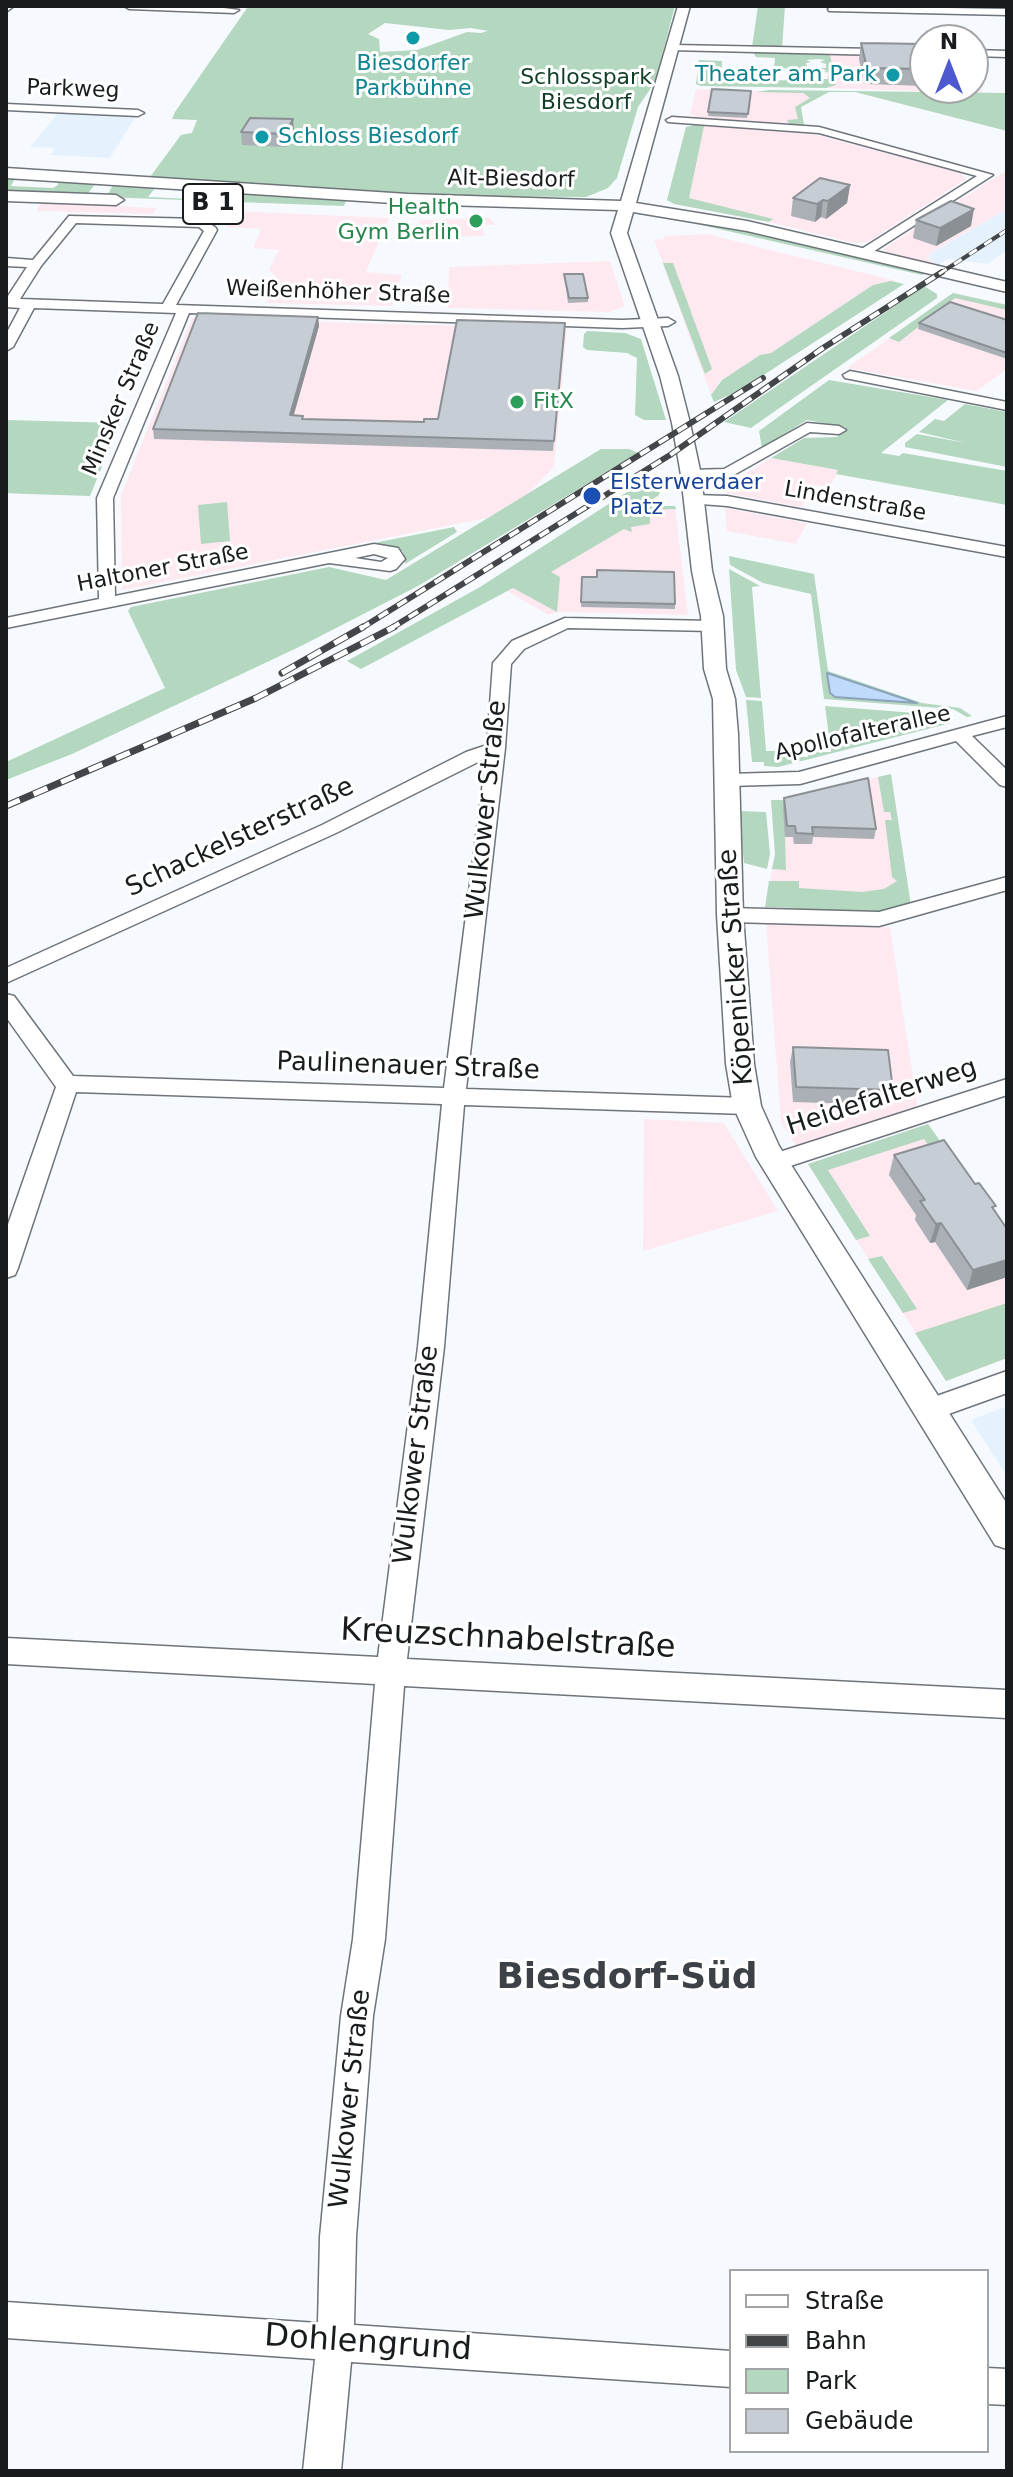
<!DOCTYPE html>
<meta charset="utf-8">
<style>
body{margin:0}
#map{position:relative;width:1013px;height:2477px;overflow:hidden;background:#f6fafe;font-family:"DejaVu Sans",sans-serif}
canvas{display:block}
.frame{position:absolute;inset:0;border:8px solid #191c1e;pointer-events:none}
.legend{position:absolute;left:729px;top:2269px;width:260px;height:184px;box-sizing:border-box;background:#fff;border:2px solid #a3a4a5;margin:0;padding:10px 14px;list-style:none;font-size:24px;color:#191c1e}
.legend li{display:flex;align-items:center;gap:16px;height:40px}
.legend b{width:40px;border:2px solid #a3a4a5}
.north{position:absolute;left:909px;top:24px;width:80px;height:80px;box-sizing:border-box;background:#fff;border:2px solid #a3a4a5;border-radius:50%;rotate:0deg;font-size:22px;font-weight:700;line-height:32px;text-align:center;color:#191c1e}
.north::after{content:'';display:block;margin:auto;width:28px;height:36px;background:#4f59cf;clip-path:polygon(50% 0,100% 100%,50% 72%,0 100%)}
</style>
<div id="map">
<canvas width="1013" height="2477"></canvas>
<div class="frame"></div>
<ul class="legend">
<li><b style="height:10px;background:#fff"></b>Straße</li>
<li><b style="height:10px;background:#424648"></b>Bahn</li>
<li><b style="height:22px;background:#b3d7bf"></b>Park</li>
<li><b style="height:22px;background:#c6cdd4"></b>Gebäude</li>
</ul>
<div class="north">N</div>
</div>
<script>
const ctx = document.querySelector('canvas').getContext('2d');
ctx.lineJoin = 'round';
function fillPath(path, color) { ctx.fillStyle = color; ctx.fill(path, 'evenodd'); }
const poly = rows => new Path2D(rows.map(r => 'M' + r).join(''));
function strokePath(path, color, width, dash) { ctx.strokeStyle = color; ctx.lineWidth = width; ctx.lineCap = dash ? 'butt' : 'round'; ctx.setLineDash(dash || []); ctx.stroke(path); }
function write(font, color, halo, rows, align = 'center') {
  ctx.font = font + ' "DejaVu Sans",sans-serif'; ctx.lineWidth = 6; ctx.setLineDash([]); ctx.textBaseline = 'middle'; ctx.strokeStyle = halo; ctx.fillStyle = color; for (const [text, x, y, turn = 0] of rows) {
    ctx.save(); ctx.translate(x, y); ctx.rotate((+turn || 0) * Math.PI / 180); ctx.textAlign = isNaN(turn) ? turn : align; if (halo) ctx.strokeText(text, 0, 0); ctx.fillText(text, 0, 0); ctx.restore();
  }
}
fillPath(poly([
 [830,53,925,55,925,88,973,88,973,69,983,93,826,88],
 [696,89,756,91,831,91,801,107,804,124,697,118,690,114],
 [695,125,813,134,961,173,966,179,868,242,854,243,769,222,674,204,667,200,686,127],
 [1007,170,1007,209,930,253,928,258,938,265,887,253,883,249],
 [42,202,156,208,153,214,36,211],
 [235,211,389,218,366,272,402,275,392,306,267,303,276,276,269,270,279,250,253,248,261,229,226,227],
 [490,218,495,225,483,225,484,236,414,238,420,220],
 [707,234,778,252,897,281,873,285,771,353,760,355,721,380,711,395,654,240,665,239,664,236],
 [610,261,625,306,610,312,448,308,449,267],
 [953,293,1007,305,1007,369,977,391,847,368],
 [192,318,567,329,554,467,528,494,487,518,122,590,121,495],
 [771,458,839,470,830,487,813,485,802,507,726,493,729,484],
 [655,506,675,506,688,615,557,612,548,615,507,591],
 [725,508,807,523,796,544,727,531],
 [891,774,911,906,885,914,765,911,775,854,771,800,783,800],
 [766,923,890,927,918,1110,798,1148,781,1123],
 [644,1119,724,1123,778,1211,643,1251],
 [928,1124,1007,1235,1007,1358,946,1381,808,1164]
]), '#fee9f0');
fillPath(poly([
 [58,113,136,116,110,158,51,155,55,148,30,147],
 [1007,209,1007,250,988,264,948,259,938,265,928,258,931,253],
 [1007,1406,1007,1476,971,1420]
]), '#e5f2fe');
fillPath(poly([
 [163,6,675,6,655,82,638,107,617,178,608,188,586,197,448,196,150,177,181,135,192,133,197,120,172,119,175,112,247,8],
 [385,23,449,30,471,28,488,31,481,33,467,32,417,50,380,52,379,39,368,34],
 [758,6,785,6,782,48,752,47],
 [753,52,830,55,834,73,823,72,827,71,821,68,826,68,826,64,820,62,825,60,819,59,806,60,811,62,806,63,807,67,813,69,774,68,775,58,756,57],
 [699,60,722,61,721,82,828,79,828,75,834,75,836,85,826,88,701,86,696,84],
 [769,90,1007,93,1007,131,855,92,829,92,801,107,804,125,868,141,790,125,787,120,798,119,795,107,810,98,803,93,756,92],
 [695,125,704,126,689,198,773,219,769,222,674,204,667,200,686,127],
 [6,175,16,177,11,186,53,188,58,185,58,180,96,183,86,196,6,193],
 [113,185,156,187,148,197,213,200,218,190,347,197,344,206,104,197,101,194,108,194],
 [670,218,732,228,927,272,922,275],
 [663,263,673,263,712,369,705,374],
 [891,281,904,284,742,389,714,402,711,395,722,380,760,355,771,353,873,285],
 [924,286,937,294,937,298,758,423,751,428,724,422],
 [953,293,1007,305,1007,310,955,298,899,342,889,338],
 [587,331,625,333,641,339,666,420,644,420,635,415,637,358,627,353,587,350,583,347,584,334],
 [829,380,948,400,881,453,899,456,903,453,1007,471,1007,505,836,474,838,470,771,458,804,438,837,437,845,427,807,420,762,448,759,431],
 [965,404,1007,412,1007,467,905,447,905,443,917,434,966,443,919,432,935,419,944,421],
 [6,420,120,423,90,496,27,494,6,493],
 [601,449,629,449,638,453,418,586,301,646,72,754,6,780,6,762,165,688,128,611,131,607,329,567,386,580],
 [655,474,662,482,659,495,643,506,675,506,676,509,650,510,650,524,631,527,632,532,624,529,551,572,560,577,557,612,513,588,361,669,347,661,480,587],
 [227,502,230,541,201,544,198,505],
 [454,527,457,532,405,564,403,552,395,547,359,546],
 [729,556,814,574,828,671,922,703,960,708,972,716,967,717,953,709,824,699,811,594,763,583,730,565],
 [729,569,760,586,752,587,761,698,746,697,736,670],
 [746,700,762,701,766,751,778,751,779,757,808,757,808,752,831,752,825,706,941,715,951,723,778,767,764,766,764,762,752,762],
 [891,774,911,906,885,914,797,911,796,908,765,907,769,881,799,881,799,888,862,892,884,889,897,881,892,877,885,820,892,820,890,812,884,812,878,777],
 [865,780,785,837,786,870,772,869,775,854,771,800,783,800],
 [738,811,766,812,770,854,767,869,744,863],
 [928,1124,1007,1235,969,1204,924,1139,828,1170,870,1236,856,1240,808,1164],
 [882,1256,917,1309,903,1313,868,1259],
 [1007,1303,1007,1358,946,1381,915,1333]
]), '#b3d7bf');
const water = poly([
 [827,673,917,703,835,697,830,693,827,673]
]);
fillPath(water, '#bedbfc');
strokePath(water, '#8ca2b9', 2);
const minor = poly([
 [6,6,14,6,6,12,6,6],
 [124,6,209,6,239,10,234,13,129,9,124,6],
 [833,6,1007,9,1007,15,829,11,828,9,833,6],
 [674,45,925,50,925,56,670,50,670,46,674,45],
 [973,50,1007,51,1007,57,973,56,973,50],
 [6,104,138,110,144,113,138,116,6,110,6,104],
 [672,117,819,127,993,175,865,257,859,253,860,250,977,176,819,133,668,122,666,120,672,117],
 [69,216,202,219,215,227,217,230,176,305,622,320,668,318,675,322,668,326,622,328,189,313,113,498,115,596,374,544,398,548,405,559,396,569,390,571,329,563,6,628,6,618,99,599,97,498,176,313,34,308,13,347,6,351,6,334,20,308,6,307,6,299,27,267,6,266,6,258,33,260,69,216],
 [76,223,199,227,204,231,163,304,20,299,41,266,76,223],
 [374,554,388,558,381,562,355,558,374,554],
 [850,371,1007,402,1007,410,845,378,843,375,850,371],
 [807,423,839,426,846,430,839,434,810,432,732,476,691,480,683,475,691,470,724,469,807,423],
 [694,495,727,496,1007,547,1007,557,727,506,688,503,686,500,694,495],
 [565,618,713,621,722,626,713,631,568,628,524,649,511,664,505,748,466,1089,747,1098,755,1100,758,1106,755,1112,747,1114,464,1105,444,1347,407,1659,1007,1690,1007,1718,404,1686,385,1939,373,2016,356,2237,354,2325,731,2351,731,2387,351,2362,341,2471,303,2471,315,2359,6,2338,6,2302,318,2323,320,2237,341,2016,353,1939,375,1684,6,1664,6,1638,378,1657,418,1347,442,1104,76,1092,18,1268,15,1275,6,1278,6,1230,56,1087,6,1017,6,994,14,996,73,1076,444,1088,486,758,336,833,6,983,6,968,322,825,466,752,487,745,493,663,512,641,565,618],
 [1007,716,1007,727,972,736,1007,770,1007,787,1000,785,956,741,800,784,728,786,719,780,728,774,799,772,1007,716],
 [1007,877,1007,890,879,926,730,922,720,915,730,908,879,912,1007,877],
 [1007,1079,1007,1095,775,1171,767,1168,763,1162,767,1156,1007,1079],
 [1007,1371,1007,1393,929,1421,920,1418,916,1410,920,1402,1007,1371],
 [987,2368,1007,2369,1007,2405,987,2404,987,2368]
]);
const major = poly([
 [678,6,690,6,636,203,747,221,1007,282,1007,292,747,231,633,212,627,233,678,376,690,423,701,475,712,571,723,616,726,669,735,699,738,734,743,915,754,1064,761,1106,779,1146,1007,1504,1007,1549,995,1545,756,1157,733,1106,726,1064,717,915,713,699,704,669,701,616,692,571,681,475,672,423,660,376,611,233,618,210,408,204,6,178,6,168,408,194,621,201,678,6],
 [6,191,116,195,124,200,116,205,6,201,6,191]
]);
strokePath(minor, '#6e747a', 3);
strokePath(major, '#6e747a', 3);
fillPath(minor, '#fff');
fillPath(major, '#fff');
const railFar2 = poly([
 [939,274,1007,230]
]);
const railFar1 = poly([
 [360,629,763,378],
 [390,629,670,455,823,348,942,272]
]);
const rail = poly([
 [282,673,363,627],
 [6,806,256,698,394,627]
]);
strokePath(railFar2, '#424648', 4);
strokePath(railFar1, '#424648', 6);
strokePath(rail, '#424648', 7);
strokePath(railFar2, '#fff', 3, [9]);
strokePath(railFar1, '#fff', 4, [11]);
strokePath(rail, '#fff', 5, [15]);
fillPath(poly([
 [861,43,925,44,925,86,864,84,859,59],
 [712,89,751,91,747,118,708,116],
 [293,119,294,132,286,147,242,145,241,132],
 [850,185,847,203,826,219,821,217,815,222,791,216,793,198],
 [916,220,971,226,936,246,913,238],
 [564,274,588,298,588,302,568,303],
 [318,317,319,326,293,415,303,416,303,419,424,422,438,419,565,323,553,451,154,439,153,429],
 [1007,320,1007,359,918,329,919,323],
 [582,577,597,577,675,604,675,609,581,607],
 [784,798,876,829,874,839,813,837,812,844,794,844,793,837,785,837,783,808],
 [793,1047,893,1090,889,1105,793,1102,790,1062],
 [894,1155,994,1211,1007,1229,1007,1277,967,1290,935,1242,930,1243,915,1220,916,1215,889,1175]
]), '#aab0b6');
fillPath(poly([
 [293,119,294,132,286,147,285,134],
 [850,185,847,203,826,219,828,201],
 [823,200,821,217,815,222,817,204],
 [974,209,971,226,936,246,940,228],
 [318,317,319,326,291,425,290,415],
 [941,1223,935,1242,930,1243,936,1224],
 [1007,1260,1007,1277,967,1290,973,1270]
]), '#8b9094');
const building = poly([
 [861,43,925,44,925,69,867,68,861,43],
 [712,89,751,91,748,114,708,112,712,89],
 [250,118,293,119,285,134,241,132,250,118],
 [820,178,850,185,828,201,823,200,817,204,793,198,820,178],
 [951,201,974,209,940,228,916,220,951,201],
 [564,274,583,274,588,298,569,298,564,274],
 [950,302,1007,320,1007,353,919,323,950,302],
 [198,313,318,317,290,415,303,416,302,419,424,422,424,419,438,419,457,320,565,323,554,441,153,429,198,313],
 [597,570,674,572,675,604,581,602,582,577,597,577,597,570],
 [868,778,876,829,812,827,813,834,796,833,795,826,787,826,784,798,868,778],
 [793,1047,888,1050,893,1090,796,1087,793,1047],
 [944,1140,975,1184,979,1183,996,1206,992,1207,1007,1229,1007,1260,973,1270,941,1223,936,1224,920,1201,925,1200,894,1155,944,1140]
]);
fillPath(building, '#c6cdd4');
strokePath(building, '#8b9094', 2);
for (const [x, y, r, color] of [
 [413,38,8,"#0f9aa8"],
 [893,75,8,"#0f9aa8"],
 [262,137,8,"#0f9aa8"],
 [476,221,8,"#2e9e5b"],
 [517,402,8,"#2e9e5b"],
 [592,496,10,"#1a4fb4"]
]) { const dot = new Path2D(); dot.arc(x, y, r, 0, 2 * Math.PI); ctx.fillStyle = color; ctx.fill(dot); strokePath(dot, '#fff', 3); }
write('22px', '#0d838f', '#fff', [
 ["Biesdorfer",413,64],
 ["Parkbühne",413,89],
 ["Theater am Park",877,75,"right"],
 ["Schloss Biesdorf",278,137,"left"]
]);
write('22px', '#0f3e25', '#fff', [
 ["Schlosspark",586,78],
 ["Biesdorf",586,103]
]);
write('22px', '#191c1e', '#fff', [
 ["Parkweg",73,90,2],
 ["Alt-Biesdorf",511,180,1],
 ["Weißenhöher Straße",338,293,2],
 ["Minsker Straße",122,399,-67],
 ["Lindenstraße",855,502,10],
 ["Haltoner Straße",163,569,-11],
 ["Apollofalterallee",863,734,-13]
]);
write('22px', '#27864d', '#fff', [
 ["Health",460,208],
 ["Gym Berlin",460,233],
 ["FitX",533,402,"left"]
], 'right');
write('22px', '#164399', '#fff', [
 ["Elsterwerdaer",610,483],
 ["Platz",610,508]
], 'left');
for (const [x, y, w] of [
 [213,204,60]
]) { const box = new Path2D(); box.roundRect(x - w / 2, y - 20, w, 40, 6); ctx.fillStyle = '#fff'; ctx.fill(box); strokePath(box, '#191c1e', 2); }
write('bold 24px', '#191c1e', null, [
 ["B 1",213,204]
]);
write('26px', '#191c1e', '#fff', [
 ["Wulkower Straße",487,810,-84],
 ["Schackelsterstraße",240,838,-25],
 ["Köpenicker Straße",737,967,-94],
 ["Paulinenauer Straße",408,1067,2],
 ["Heidefalterweg",882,1098,-18],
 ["Wulkower Straße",417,1455,-83],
 ["Wulkower Straße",351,2099,-84]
]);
write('32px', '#191c1e', '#fff', [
 ["Kreuzschnabelstraße",508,1640,3],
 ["Dohlengrund",368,2344,4]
]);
write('bold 36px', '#3b4146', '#fff', [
 ["Biesdorf-Süd",627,1979]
]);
</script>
